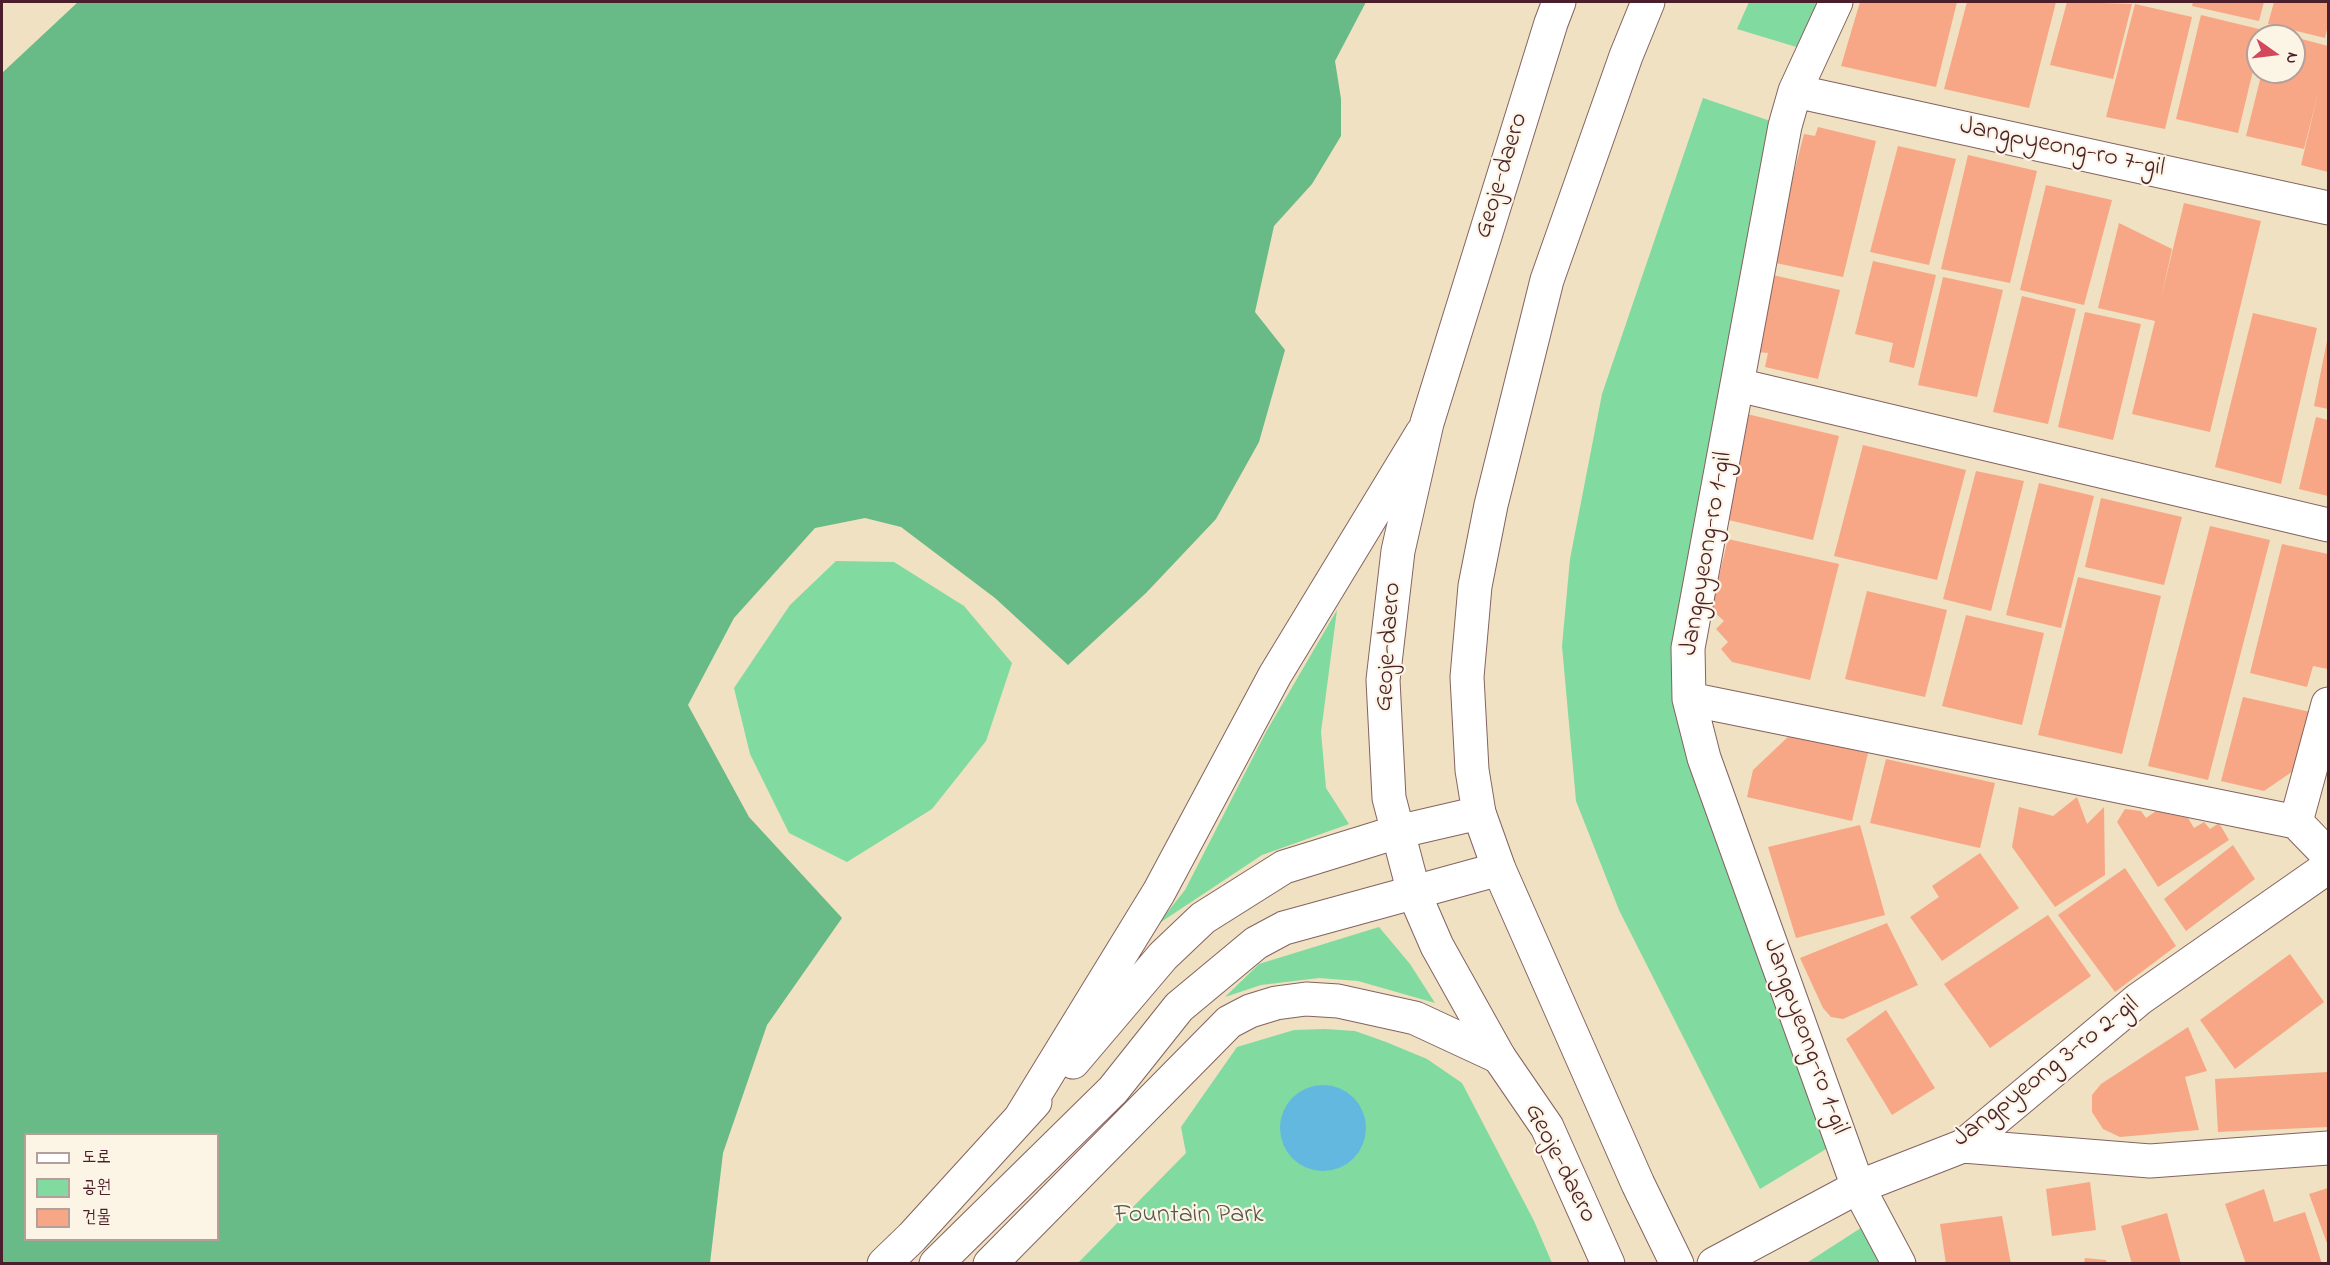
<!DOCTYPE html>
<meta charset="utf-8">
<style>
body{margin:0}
#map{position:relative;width:2330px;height:1265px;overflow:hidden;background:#efe1c1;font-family:"Indie Flower","Poor Story",sans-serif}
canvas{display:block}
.frame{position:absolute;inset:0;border:3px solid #4a1f2b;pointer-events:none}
.legend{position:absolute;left:24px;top:1133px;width:195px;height:108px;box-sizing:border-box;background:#fcf5e5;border:2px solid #b59f9b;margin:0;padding:8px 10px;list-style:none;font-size:18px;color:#4a1f2b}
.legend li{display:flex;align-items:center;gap:12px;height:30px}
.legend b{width:30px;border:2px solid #b59f9b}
.north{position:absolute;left:2246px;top:24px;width:60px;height:60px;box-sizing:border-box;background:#fcf5e5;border:2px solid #b59f9b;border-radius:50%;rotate:104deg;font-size:16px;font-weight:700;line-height:24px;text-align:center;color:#4a1f2b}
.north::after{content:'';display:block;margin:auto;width:21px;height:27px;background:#d1495b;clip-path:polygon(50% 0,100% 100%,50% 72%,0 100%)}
</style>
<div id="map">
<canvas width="2330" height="1265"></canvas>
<div class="frame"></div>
<ul class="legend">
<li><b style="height:8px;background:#fff"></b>도로</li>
<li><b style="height:16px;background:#81da9f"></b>공원</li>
<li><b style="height:16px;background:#f7a786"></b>건물</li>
</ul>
<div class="north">N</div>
</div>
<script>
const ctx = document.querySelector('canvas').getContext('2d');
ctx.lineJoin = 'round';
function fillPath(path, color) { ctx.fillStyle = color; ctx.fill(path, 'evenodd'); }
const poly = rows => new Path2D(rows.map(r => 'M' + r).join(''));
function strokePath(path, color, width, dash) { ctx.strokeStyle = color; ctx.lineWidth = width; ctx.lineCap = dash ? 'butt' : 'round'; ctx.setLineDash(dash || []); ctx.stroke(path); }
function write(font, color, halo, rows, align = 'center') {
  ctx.font = font + ' "Indie Flower",sans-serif'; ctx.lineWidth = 4.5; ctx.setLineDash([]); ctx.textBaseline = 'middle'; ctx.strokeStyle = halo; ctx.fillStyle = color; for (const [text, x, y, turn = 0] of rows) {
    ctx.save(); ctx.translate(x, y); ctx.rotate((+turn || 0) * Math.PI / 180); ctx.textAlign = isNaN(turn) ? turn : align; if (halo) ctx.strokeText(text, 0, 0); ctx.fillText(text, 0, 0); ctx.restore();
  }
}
fillPath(poly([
 [1749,2,1836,2,1813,52,1737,29],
 [1703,98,1785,126,1689,699,1841,1140,1760,1189,1619,910,1576,801,1562,646,1570,559,1602,394],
 [836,561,894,562,964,606,1012,663,986,741,932,809,847,862,789,833,750,754,734,688,790,605],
 [1337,610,1321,732,1326,788,1349,824,1262,855,1158,924,1185,890,1266,732],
 [1379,927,1410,964,1435,1003,1358,981,1319,978,1261,985,1225,997,1259,964],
 [1325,1029,1355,1031,1386,1042,1427,1059,1462,1083,1534,1221,1552,1263,1077,1264,1186,1153,1181,1127,1237,1047,1294,1030],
 [1867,1224,1899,1264,1805,1264]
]), '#81da9f');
fillPath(poly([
 [78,2,1366,2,1335,61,1341,99,1341,136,1312,184,1274,226,1255,312,1285,350,1259,442,1216,519,1146,593,1068,665,995,598,901,527,865,518,815,528,734,618,688,705,749,817,842,918,767,1025,723,1153,710,1263,2,1263,2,73],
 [26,1134,218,1134,218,1240,26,1240]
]), '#68ba86');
fillPath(poly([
 '1280 1128a43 43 0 1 1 86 0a43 43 0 1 1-86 0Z'
]), '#63b8df');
fillPath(poly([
 [1860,2,1957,2,1936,87,1841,66],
 [1967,2,2056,2,2029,108,1944,89],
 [2067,2,2132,4,2113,79,2050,65],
 [2193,2,2264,2,2259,21,2192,6],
 [2274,2,2328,2,2328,25,2325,38,2268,24],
 [2135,4,2192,17,2165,129,2106,117],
 [2201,15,2263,30,2261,36,2258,36,2258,50,2238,133,2176,119],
 [2294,37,2328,46,2328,172,2301,165,2319,89,2304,149,2246,136,2262,72,2294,72],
 [1818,127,1876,141,1843,277,1771,262,1804,134,1815,136],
 [1898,146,1956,159,1929,265,1870,252],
 [1968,155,2037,171,2010,283,1941,269],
 [2046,185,2112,200,2084,305,2020,290],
 [2184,203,2261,221,2210,432,2132,414,2155,321,2098,308,2119,223,2172,249,2161,298],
 [1873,261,1936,275,1914,368,1889,362,1893,343,1855,334],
 [1768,274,1840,290,1818,379,1765,367,1768,353,1758,352],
 [1943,277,2003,290,1977,397,1918,385],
 [2022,296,2076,309,2048,424,1993,412],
 [2085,312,2141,324,2113,440,2058,427],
 [2253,313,2317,328,2281,484,2215,467],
 [2327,341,2328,341,2328,409,2314,406],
 [1747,414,1839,436,1813,540,1720,518],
 [2316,417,2328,420,2328,496,2299,489],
 [1863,445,1966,470,1937,580,1834,556],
 [1976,471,2024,481,1991,611,1943,599],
 [2039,483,2094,496,2061,628,2006,615],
 [2101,498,2182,517,2164,585,2085,567],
 [2210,526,2270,540,2208,780,2148,766],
 [1728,539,1839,564,1810,680,1732,662,1721,649,1728,642,1716,629,1724,621,1711,609],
 [2282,544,2328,554,2328,669,2313,666,2307,687,2250,673],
 [2078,577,2161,596,2122,754,2038,735],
 [1867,591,1947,610,1925,697,1845,679],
 [1966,615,2044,633,2022,725,1942,706],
 [2243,697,2315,713,2299,767,2264,791,2221,781],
 [1790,735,1868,753,1852,821,1747,797,1753,770],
 [1886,759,1995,783,1980,848,1870,823],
 [2077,797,2087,824,2104,807,2105,875,2055,907,2012,847,2019,807,2053,816],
 [2125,809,2141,811,2146,818,2156,811,2188,818,2194,828,2204,822,2210,829,2219,823,2229,840,2158,887,2117,822],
 [1860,825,1885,915,1796,938,1768,847],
 [2233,845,2255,879,2186,931,2164,899],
 [1980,853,2019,908,1942,961,1910,917,1939,897,1932,886],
 [2125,868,2176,946,2115,992,2058,915],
 [2048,915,2091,976,1990,1048,1944,984],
 [1887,923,1918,985,1854,1014,1843,1019,1831,1017,1823,1008,1800,958],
 [2290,954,2324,1002,2235,1069,2200,1020],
 [1886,1010,1935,1088,1892,1115,1846,1039],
 [2188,1027,2207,1071,2185,1077,2199,1130,2120,1137,2103,1129,2092,1112,2092,1095,2101,1084],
 [2328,1072,2328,1127,2218,1132,2215,1079],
 [2090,1182,2096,1230,2052,1236,2046,1189],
 [2328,1188,2328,1246,2309,1194],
 [2264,1189,2274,1222,2305,1212,2322,1264,2246,1264,2225,1204],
 [2167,1213,2181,1264,2132,1264,2121,1226],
 [2002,1216,2011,1264,1946,1264,1940,1224],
 [2085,1258,2106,1260,2107,1264,2084,1264]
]), '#f7a786');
const minor = poly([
 [1836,2,1795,91,1785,126,1688,648,1689,699,1704,758,1858,1187,1899,1264],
 [1795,91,2328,208],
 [1738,385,2328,525],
 [1689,699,2296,822],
 [2328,704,2296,822,2328,855],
 [1963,1146,2150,1161,2328,1148],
 [1714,1264,1858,1187,1963,1146,2139,999,2328,867]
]);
const tertiary = poly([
 [1073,1062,1163,956,1203,918,1284,867,1397,832,1479,813],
 [1021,1117,1159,892,1275,675,1422,433],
 [884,1264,912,1237,1035,1102],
 [936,1264,1113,1090,1179,1007,1256,943,1284,928,1499,869],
 [990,1264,1229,1022,1250,1011,1276,1003,1306,999,1338,1001,1415,1018,1499,1057]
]);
const secondary = poly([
 [1559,2,1551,23,1427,423,1398,551,1383,680,1389,798,1414,893,1437,946,1499,1057,1547,1127,1608,1264],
 [1648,2,1626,56,1547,280,1491,505,1475,586,1467,677,1472,770,1479,813,1499,869,1638,1184,1677,1264]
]);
strokePath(minor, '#846360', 35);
strokePath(tertiary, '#846360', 35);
strokePath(secondary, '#846360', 35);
strokePath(minor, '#fff', 33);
strokePath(tertiary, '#fff', 33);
strokePath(secondary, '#fff', 33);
write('26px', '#4a1f2b', '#fcf5e5', [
 ["Jangpyeong-ro 7-gil",2062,149,12],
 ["Geoje-daero",1503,176,-73],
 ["Jangpyeong-ro 1-gil",1708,554,-80],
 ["Geoje-daero",1390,647,-86],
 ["Jangpyeong-ro 1-gil",1804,1037,70],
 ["Jangpyeong 3-ro 2-gil",2047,1073,-38],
 ["Geoje-daero",1559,1164,63]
]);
write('26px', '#5a574e', '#fcf5e5', [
 ["Fountain Park",1189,1217]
]);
</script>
